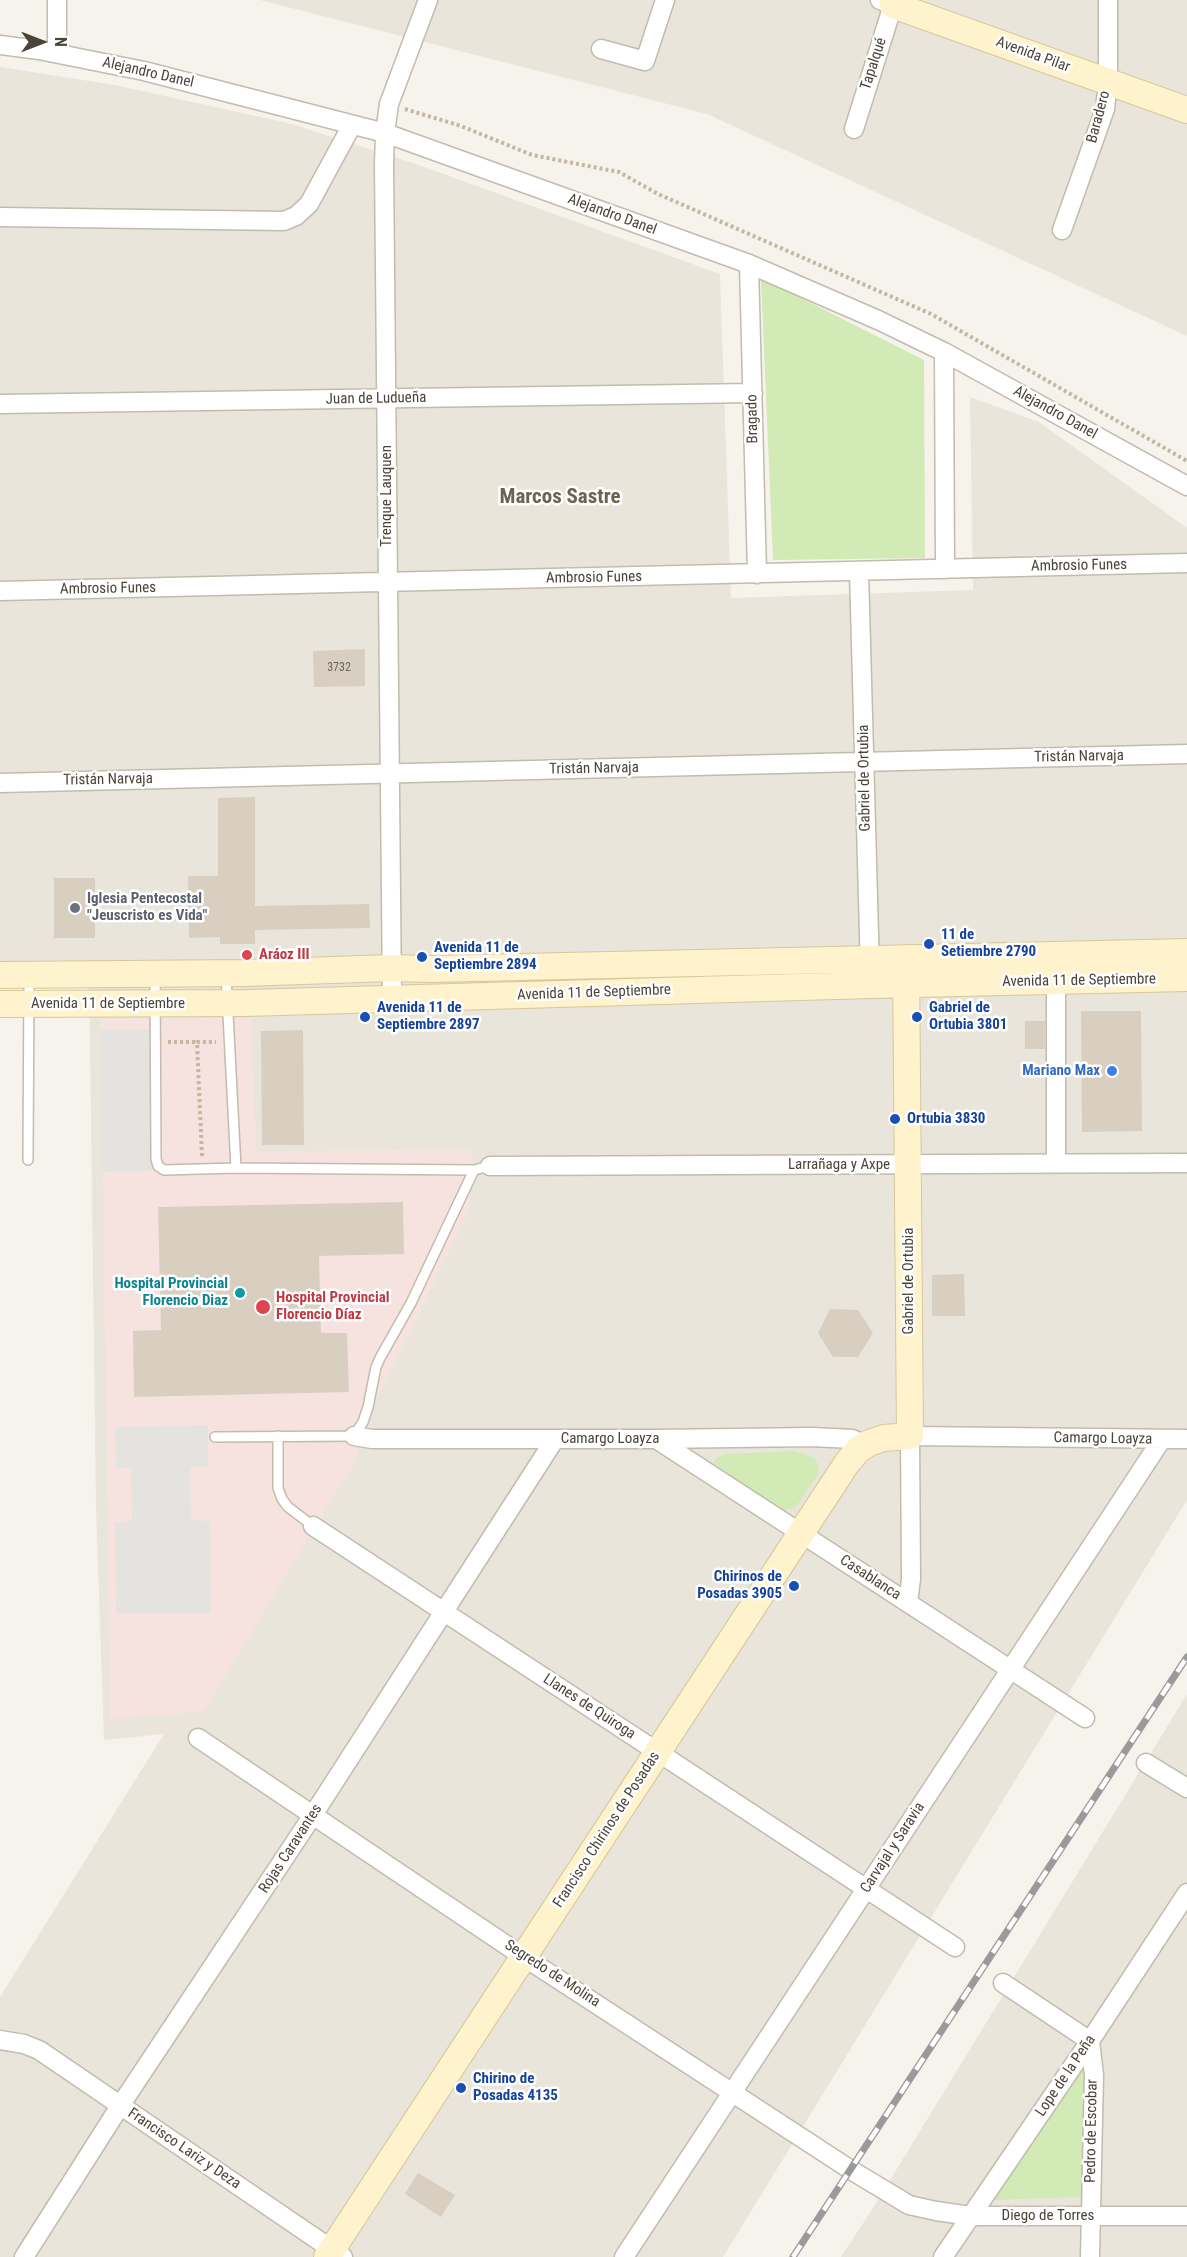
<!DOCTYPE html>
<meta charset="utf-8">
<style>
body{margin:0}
#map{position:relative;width:1187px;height:2257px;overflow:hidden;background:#f6f3ec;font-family:"Roboto Condensed",sans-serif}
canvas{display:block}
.north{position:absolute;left:12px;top:12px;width:60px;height:60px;-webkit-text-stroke:4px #fff;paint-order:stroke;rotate:90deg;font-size:16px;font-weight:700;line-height:24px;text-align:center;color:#4b4439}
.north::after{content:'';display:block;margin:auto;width:21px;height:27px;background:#4b4439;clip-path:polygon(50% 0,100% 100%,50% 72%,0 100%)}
</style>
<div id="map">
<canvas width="1187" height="2257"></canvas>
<div class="north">N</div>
</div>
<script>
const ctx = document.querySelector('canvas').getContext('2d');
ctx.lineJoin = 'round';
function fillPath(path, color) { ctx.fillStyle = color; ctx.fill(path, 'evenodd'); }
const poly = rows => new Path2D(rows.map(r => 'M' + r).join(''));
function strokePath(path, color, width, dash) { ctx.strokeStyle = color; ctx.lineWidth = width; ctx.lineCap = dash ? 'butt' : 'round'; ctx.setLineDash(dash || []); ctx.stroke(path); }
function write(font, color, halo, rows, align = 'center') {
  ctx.font = font + ' "Roboto Condensed",sans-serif'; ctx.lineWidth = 5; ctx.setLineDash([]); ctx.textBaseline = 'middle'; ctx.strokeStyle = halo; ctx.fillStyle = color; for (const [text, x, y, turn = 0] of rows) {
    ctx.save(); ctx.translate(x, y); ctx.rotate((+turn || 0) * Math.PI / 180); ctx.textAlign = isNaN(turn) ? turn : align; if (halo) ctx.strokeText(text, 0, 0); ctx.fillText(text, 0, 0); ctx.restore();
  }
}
fillPath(poly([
 [260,0,1187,0,1187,336,707,114],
 [0,67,115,85,292,124,416,164,720,274,731,598,973,590,970,397,1039,422,1187,528,1187,1500,723,2257,0,2257,0,1997,164,1734,104,1740,96,1507,89,962,0,961],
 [1187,1694,1187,2257,841,2257,873,2208]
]), '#eae5da');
fillPath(poly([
 [251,1018,256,1152,472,1149,470,1209,374,1404,354,1463,204,1711,110,1719,101,1019]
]), '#f6e3e0');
fillPath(poly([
 [761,278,924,360,925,558,773,560],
 [794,1451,811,1456,816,1460,819,1468,818,1475,798,1504,792,1508,784,1510,777,1509,714,1463,717,1458,725,1454],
 [1085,2051,1083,2197,992,2200]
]), '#d2eab5');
fillPath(poly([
 [100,1030,150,1030,152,1171,102,1172],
 [208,1425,208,1467,190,1467,191,1520,210,1521,211,1613,116,1614,115,1522,132,1521,131,1468,116,1468,115,1427]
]), '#e5e3e0');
fillPath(poly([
 [365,649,365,686,314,687,313,651],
 [255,797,255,906,369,904,370,928,255,930,255,944,220,944,220,937,189,938,188,876,218,876,218,798],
 [54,878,95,878,95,938,54,938],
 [1081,1011,1141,1011,1142,1131,1082,1132],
 [1025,1021,1045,1021,1045,1049,1025,1049],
 [303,1030,304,1145,262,1145,261,1031],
 [403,1202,404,1254,319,1256,321,1333,347,1333,349,1392,134,1397,133,1331,161,1330,158,1207],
 [964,1274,965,1316,932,1316,932,1275],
 [830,1309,858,1310,873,1333,858,1357,833,1357,818,1333],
 [418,2173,455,2195,441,2217,405,2194]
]), '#d8cfc1');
const service = poly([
 [155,975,156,1159,158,1166,164,1170,236,1168,474,1170,490,1166],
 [226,976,236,1168],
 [28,1160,29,977],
 [278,1436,278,1488,282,1499,288,1507,313,1526],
 [215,1437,354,1436,363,1422,368,1407,376,1367,380,1358,411,1303,474,1170]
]);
const minor = poly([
 [57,0,57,53],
 [0,45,39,50,144,71,385,133,749,264,878,320,944,352,1187,486],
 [601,49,645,61,665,0],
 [854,129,893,5,880,0],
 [0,217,284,221,296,216,309,204,352,125],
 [1062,230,1105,109,1108,82,1108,0],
 [749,264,757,574],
 [944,352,945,569],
 [0,404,753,393],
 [859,571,870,971],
 [0,591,1187,563],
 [0,783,1187,754],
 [1056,982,1056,1163],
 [392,999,384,165,385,133,389,104,428,0],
 [490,1166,1187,1163],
 [354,1436,372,1439,656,1439,812,1437,852,1439,866,1445],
 [656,1439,1085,1718],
 [313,1526,955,1947],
 [908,1603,911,1579,910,1436,1187,1439],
 [198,1738,524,1957,851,2170,909,2205,936,2211,971,2216,1187,2216],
 [1146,1763,1187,1788],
 [1003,1983,1090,2041,1094,2075,1090,2257],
 [0,2040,24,2044,39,2050,343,2257],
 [24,2257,120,2106,313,1815,555,1439],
 [624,2257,1162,1439],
 [943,2257,1090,2041,1187,1893]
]);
const secondary = poly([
 [893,0,893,5,1187,110],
 [0,975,245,973,391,968,431,969,1187,952],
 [0,1004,246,1003,870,985,1187,978],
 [327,2257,847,1463,858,1450,869,1443,884,1438,910,1436,906,958]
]);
strokePath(service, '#c2bbae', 12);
strokePath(minor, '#c2bbae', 21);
strokePath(secondary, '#d6c79b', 28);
strokePath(poly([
 [405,109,461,126,532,155,619,172,658,194,931,314,1187,461],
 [168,1042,197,1042],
 [202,1156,197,1042,216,1042]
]), '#c4b79f', 4, [3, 3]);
strokePath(service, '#fff', 9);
strokePath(minor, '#fff', 18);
strokePath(secondary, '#fff3cd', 26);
const rail = poly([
 [793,2257,1187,1657]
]);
strokePath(rail, '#9a9a9a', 7);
strokePath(rail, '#fff', 4.5, [14]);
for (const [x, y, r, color] of [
 [75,908,6,"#6b7280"],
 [929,944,6,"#1a4fb4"],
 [247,955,6,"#e0444e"],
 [422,957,6,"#1a4fb4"],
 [365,1017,6,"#1a4fb4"],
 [917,1017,6,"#1a4fb4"],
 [1112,1071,6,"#3f7fe0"],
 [895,1119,6,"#1a4fb4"],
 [240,1293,6,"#0f9aa8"],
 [263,1307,8,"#e0444e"],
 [794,1586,6,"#1a4fb4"],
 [461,2088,6,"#1a4fb4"]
]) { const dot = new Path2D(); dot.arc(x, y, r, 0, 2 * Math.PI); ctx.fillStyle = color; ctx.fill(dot); strokePath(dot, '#fff', 2); }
write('12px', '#6e675b', null, [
 ["3732",339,668]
]);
write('15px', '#4b4439', '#fff', [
 ["Avenida Pilar",1033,55,20],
 ["Tapalqué",874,64,-72],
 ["Alejandro Danel",148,73,13],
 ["Baradero",1099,117,-75],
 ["Alejandro Danel",612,215,20],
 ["Juan de Ludueña",376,399,-1],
 ["Alejandro Danel",1055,413,29],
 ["Bragado",753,419,-91],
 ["Trenque Lauquen",387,496,-90],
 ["Ambrosio Funes",1079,566,-1],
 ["Ambrosio Funes",594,578,-1],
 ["Ambrosio Funes",108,589,-1],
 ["Tristán Narvaja",1079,757,-1],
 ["Tristán Narvaja",594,769,-1],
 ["Gabriel de Ortubia",865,778,-91],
 ["Tristán Narvaja",108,780,-1],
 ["Avenida 11 de Septiembre",1079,981,-1],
 ["Avenida 11 de Septiembre",594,993,-2],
 ["Avenida 11 de Septiembre",108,1004],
 ["Larrañaga y Axpe",839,1165],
 ["Gabriel de Ortubia",909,1281,-90],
 ["Camargo Loayza",610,1439],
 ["Camargo Loayza",1103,1439,1],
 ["Casablanca",870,1578,33],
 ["Llanes de Quiroga",589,1707,33],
 ["Francisco Chirinos de Posadas",607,1830,-57],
 ["Carvajal y Saravia",893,1848,-57],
 ["Rojas Caravantes",291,1849,-57],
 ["Segredo de Molina",552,1974,33],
 ["Lope de la Peña",1066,2076,-56],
 ["Pedro de Escobar",1092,2131,-89],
 ["Francisco Lariz y Deza",184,2149,34],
 ["Diego de Torres",1048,2216]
]);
write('bold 15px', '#5b616d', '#fff', [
 ["Iglesia Pentecostal",87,899],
 ["\"Jeuscristo es Vida\"",87,916]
], 'left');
write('bold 15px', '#164399', '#fff', [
 ["11 de",941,935],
 ["Setiembre 2790",941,952],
 ["Avenida 11 de",434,948],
 ["Septiembre 2894",434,965],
 ["Avenida 11 de",377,1008],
 ["Septiembre 2897",377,1025],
 ["Gabriel de",929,1008],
 ["Ortubia 3801",929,1025],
 ["Ortubia 3830",907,1119],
 ["Chirinos de",782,1577,"right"],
 ["Posadas 3905",782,1594,"right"],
 ["Chirino de",473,2079],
 ["Posadas 4135",473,2096]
], 'left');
write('bold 15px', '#be3a42', '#fff', [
 ["Aráoz III",259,955],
 ["Hospital Provincial",276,1298],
 ["Florencio Díaz",276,1315]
], 'left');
write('bold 15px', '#366cbe', '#fff', [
 ["Mariano Max",1100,1071]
], 'right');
write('bold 15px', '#0d838f', '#fff', [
 ["Hospital Provincial",228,1284],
 ["Florencio Diaz",228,1301]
], 'right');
write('bold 21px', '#6e6250', '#fff', [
 ["Marcos Sastre",560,498]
]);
</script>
